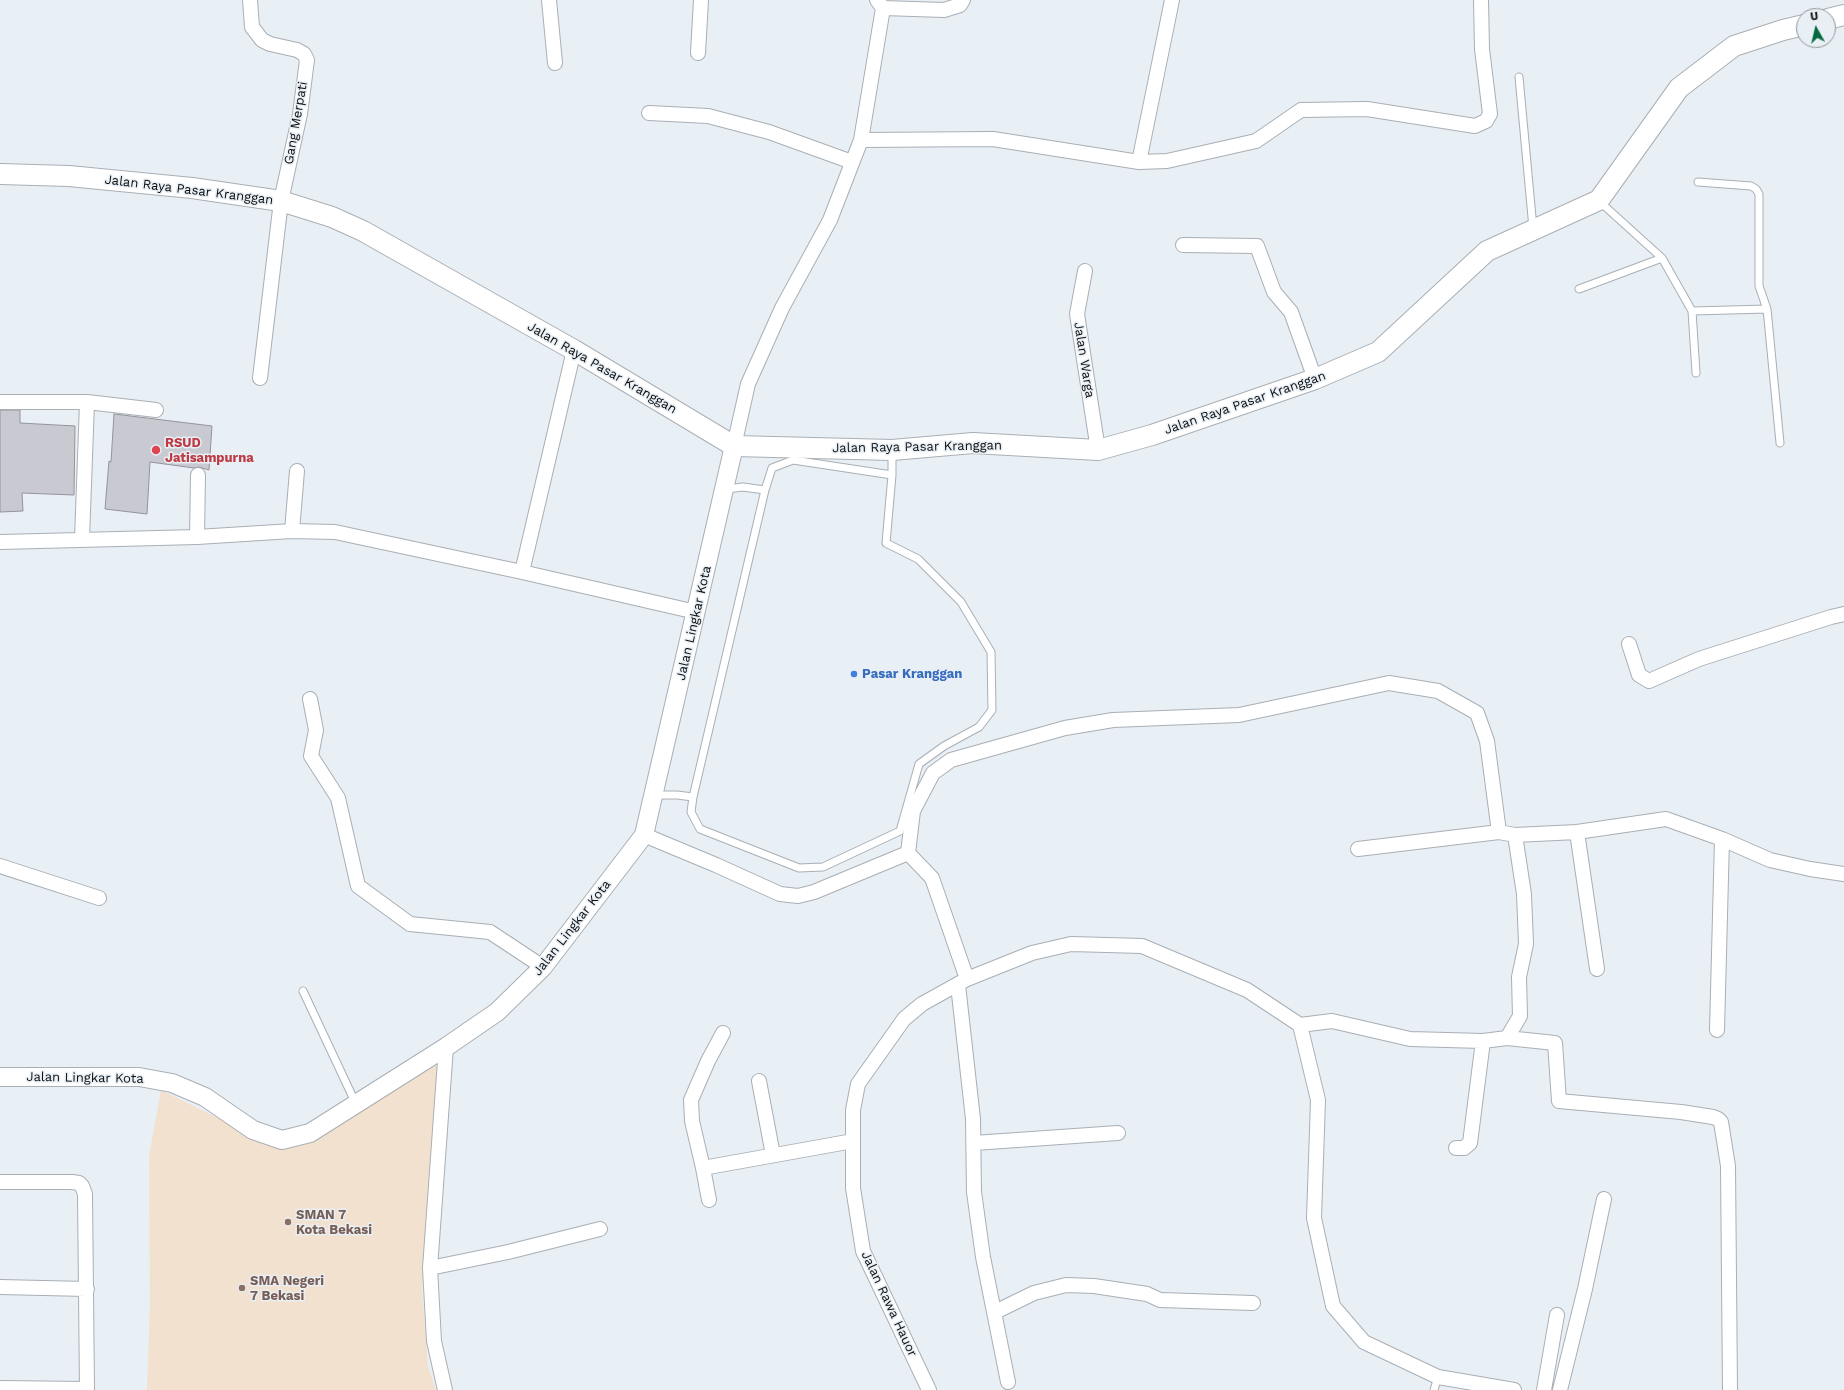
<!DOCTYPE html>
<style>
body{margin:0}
#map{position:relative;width:1844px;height:1390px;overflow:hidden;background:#e8eff5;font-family:"Work Sans",sans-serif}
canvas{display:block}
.north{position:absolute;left:1796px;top:8px;width:40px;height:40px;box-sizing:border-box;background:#e8eff5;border:1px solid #90959a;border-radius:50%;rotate:352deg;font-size:11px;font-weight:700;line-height:16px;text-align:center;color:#0d0f11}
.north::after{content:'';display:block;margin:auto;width:14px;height:18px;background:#05693f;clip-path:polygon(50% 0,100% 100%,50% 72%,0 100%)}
</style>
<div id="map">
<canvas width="1844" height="1390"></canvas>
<div class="north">U</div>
</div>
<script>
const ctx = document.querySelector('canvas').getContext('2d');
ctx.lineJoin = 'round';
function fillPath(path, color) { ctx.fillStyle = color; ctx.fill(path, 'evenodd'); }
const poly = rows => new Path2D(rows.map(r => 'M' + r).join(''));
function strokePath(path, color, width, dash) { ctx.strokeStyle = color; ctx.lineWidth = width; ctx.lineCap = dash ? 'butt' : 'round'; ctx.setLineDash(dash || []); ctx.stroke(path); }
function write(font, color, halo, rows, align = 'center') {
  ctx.font = font + ' "Work Sans",sans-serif'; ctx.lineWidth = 3; ctx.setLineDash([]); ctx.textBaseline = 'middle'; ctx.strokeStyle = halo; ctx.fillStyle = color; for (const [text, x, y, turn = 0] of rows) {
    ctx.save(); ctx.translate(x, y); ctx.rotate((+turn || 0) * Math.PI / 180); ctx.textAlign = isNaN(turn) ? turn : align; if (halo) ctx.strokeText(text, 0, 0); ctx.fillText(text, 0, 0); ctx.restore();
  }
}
fillPath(poly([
 [434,1060,438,1071,422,1288,428,1367,436,1390,147,1390,150,1305,149,1156,161,1090,224,1121,307,1140]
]), '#f2e1cf');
const building = poly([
 [0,410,20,410,20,423,75,426,74,495,22,493,23,511,0,512,0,410],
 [114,414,212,426,209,470,199,467,194,468,150,462,147,514,105,509,109,461,111,462,114,414]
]);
fillPath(building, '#c9c9d1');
strokePath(building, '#93939b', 1);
const service = poly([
 [1519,77,1533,228],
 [1698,182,1751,186,1756,189,1759,194,1759,286,1767,309,1780,443],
 [1599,201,1662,258,1692,311,1767,309],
 [1579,289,1662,258],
 [1692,311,1696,373],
 [892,475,793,460,772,468,765,490,693,797,691,812,700,829,799,868,823,867,900,831,919,764,944,746,979,727,992,710,991,652,961,602,918,559,886,543,892,475,892,452],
 [726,489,743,487,765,490],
 [654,795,677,795,693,797],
 [303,991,356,1104],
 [1434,1390,1438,1377]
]);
const minor = poly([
 [250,0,252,27,262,40,270,44,297,50,304,54,307,60,300,114,281,201,260,378],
 [549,0,555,63],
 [883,8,944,10,960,5,963,0],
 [698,53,701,0],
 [649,113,708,116,769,132,852,162],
 [861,140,993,139,1139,162,1167,161,1256,141,1301,110,1367,109,1475,126,1486,121,1490,114,1482,49,1481,0],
 [1139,162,1172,0],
 [1183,245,1257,246,1274,292,1291,312,1315,379],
 [1085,271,1077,314,1098,450],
 [0,402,87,402,156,410],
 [734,446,748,384,782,308,830,220,861,140,883,8,877,0],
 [292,531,297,471],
 [197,537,198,475],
 [82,539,87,402],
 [0,542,197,537,292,531,335,532,522,572,696,612],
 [522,572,574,350],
 [1629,644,1639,675,1649,681,1699,659,1831,617,1844,614],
 [310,699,316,730,311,756,338,798,358,886,410,924,490,932,543,967],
 [1577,832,1597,969],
 [644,835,716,865,780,894,798,896,814,892,908,853],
 [1358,849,1499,832],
 [0,866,99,898],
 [958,985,973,1119,974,1192,983,1257,1008,1382],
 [1300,1025,1332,1021,1410,1039,1483,1041,1507,1038,1555,1043,1559,1101,1681,1112,1713,1117,1718,1119,1721,1122,1728,1166,1730,1390],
 [1717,1030,1722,839],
 [723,1033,708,1061,691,1100,692,1121,703,1168,853,1141],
 [1507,1038,1520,1016,1519,977,1526,944,1524,894,1515,835],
 [759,1081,773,1155],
 [974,1143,1118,1133],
 [1456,1148,1464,1148,1470,1143,1483,1041],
 [703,1168,709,1200],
 [0,1182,72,1182,79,1183,82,1186,85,1194,87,1390],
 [430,1268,508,1252,600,1229],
 [0,1287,87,1289],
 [995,1312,1034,1293,1066,1285,1094,1286,1147,1294,1160,1300,1253,1303],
 [0,1388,86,1389],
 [445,1390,434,1341,430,1268,446,1047],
 [929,1390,863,1251,853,1188,853,1110,858,1084,904,1019,922,1004,967,979],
 [1514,1390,1438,1377,1364,1342,1333,1306,1314,1218,1318,1100,1300,1025,1247,990,1142,946,1071,944,1032,953,967,979,932,878,908,853,913,811,933,773,951,760,1065,728,1113,720,1239,715,1389,683,1438,691,1477,713,1487,741,1499,832,1515,835,1577,832,1666,819,1722,839,1770,860,1810,869,1844,874],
 [1544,1390,1557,1315],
 [1560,1390,1585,1289,1604,1199]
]);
const tertiary = poly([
 [0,1077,139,1077,172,1083,205,1097,253,1130,282,1140,310,1133,446,1047,497,1012,543,967,644,835,734,446]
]);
const secondary = poly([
 [1828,19,1844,15],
 [0,174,69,176,192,188,281,201,332,217,363,231,574,350,734,446,892,450,973,443,1098,450,1152,435,1315,379,1378,352,1487,251,1599,200,1679,88,1734,46,1783,30,1804,25]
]);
strokePath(service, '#a9afb5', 9);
strokePath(minor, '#a9afb5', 16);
strokePath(tertiary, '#a9afb5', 20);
strokePath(secondary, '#a9afb5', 22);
strokePath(service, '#fff', 7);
strokePath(minor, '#fff', 14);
strokePath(tertiary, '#fff', 18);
strokePath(secondary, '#fff', 20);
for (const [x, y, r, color] of [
 [156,450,5,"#e0444e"],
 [854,674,4,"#3f7fe0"],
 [288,1222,4,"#8d6e63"],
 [242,1288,4,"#8d6e63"]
]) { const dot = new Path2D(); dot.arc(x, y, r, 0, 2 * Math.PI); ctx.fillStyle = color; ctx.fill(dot); strokePath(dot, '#e8eff5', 1.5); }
write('13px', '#0d0f11', '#e8eff5', [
 ["Gang Merpati",296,123,-80],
 ["Jalan Raya Pasar Kranggan",189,190,7],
 ["Jalan Warga",1084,360,81],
 ["Jalan Raya Pasar Kranggan",602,368,30],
 ["Jalan Raya Pasar Kranggan",1245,403,-19],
 ["Jalan Raya Pasar Kranggan",917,447,-1],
 ["Jalan Lingkar Kota",694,623,-77],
 ["Jalan Lingkar Kota",572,928,-52],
 ["Jalan Lingkar Kota",85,1078,1],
 ["Jalan Rawa Hauor",889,1304,65]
]);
write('bold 13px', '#be3a42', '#e8eff5', [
 ["RSUD",165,443],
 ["Jatisampurna",165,458]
], 'left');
write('bold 13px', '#366cbe', '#e8eff5', [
 ["Pasar Kranggan",862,674]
], 'left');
write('bold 13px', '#785e54', '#e8eff5', [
 ["SMAN 7",296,1215],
 ["Kota Bekasi",296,1230],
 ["SMA Negeri",250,1281],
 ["7 Bekasi",250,1296]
], 'left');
</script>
